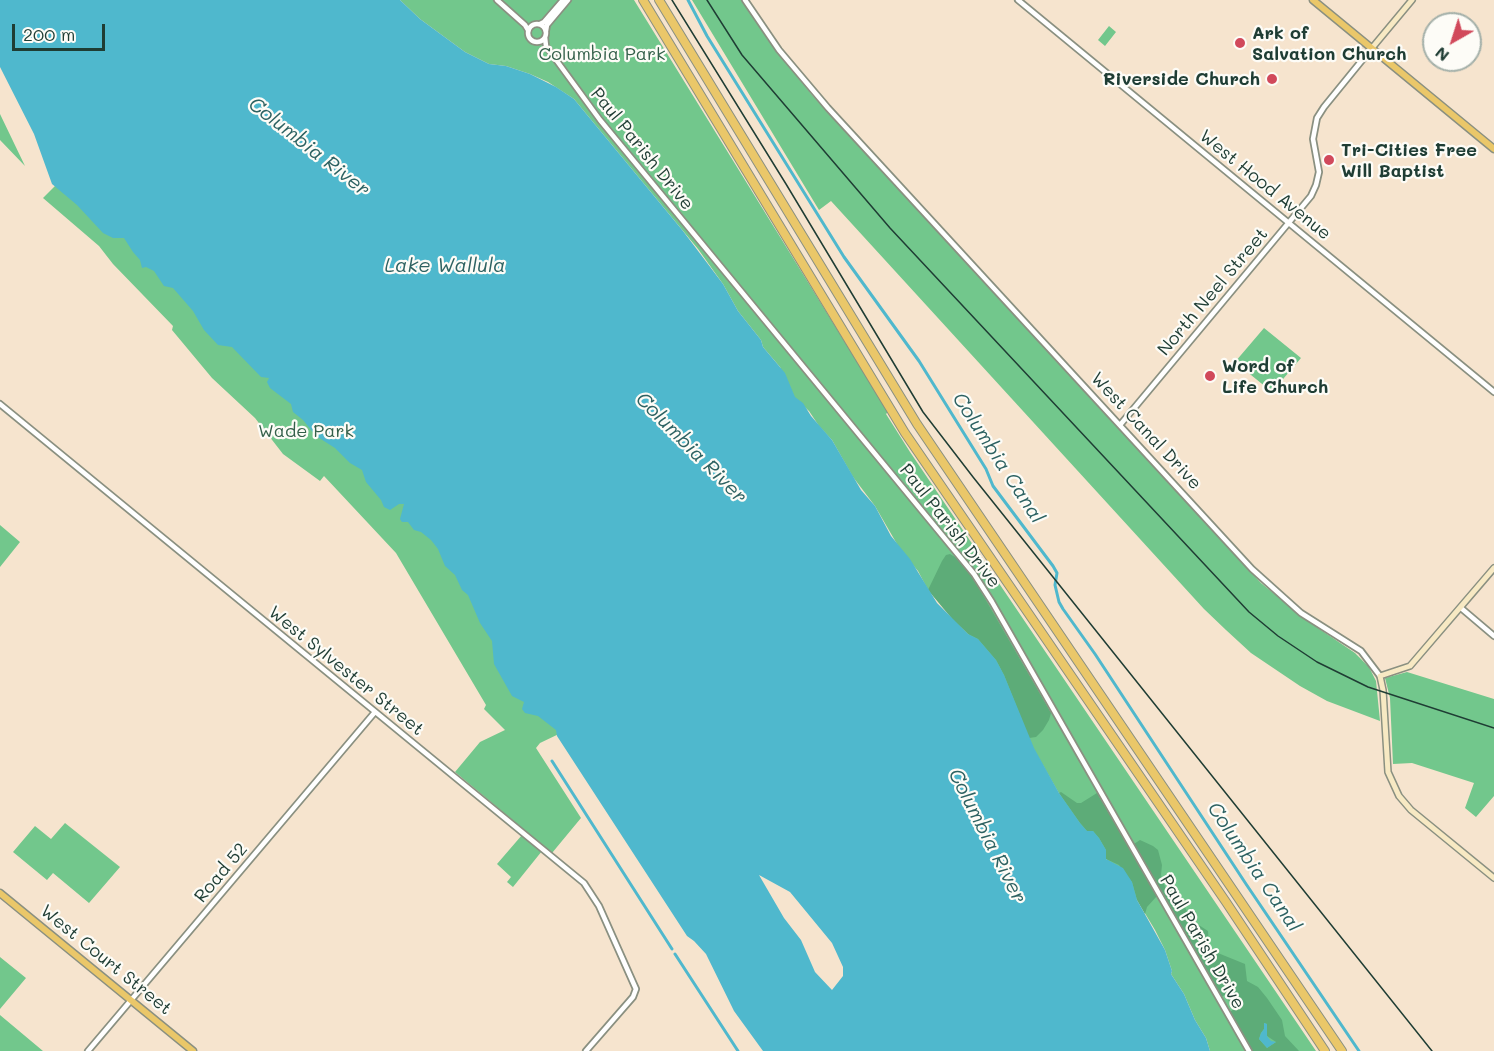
<!DOCTYPE html>
<style>
body{margin:0}
#map{position:relative;width:1494px;height:1051px;overflow:hidden;background:#f6e4ce;font-family:Mali,sans-serif}
canvas{display:block}
.north{position:absolute;left:1422px;top:12px;width:60px;height:60px;box-sizing:border-box;background:#fdfcf7;border:2px solid #a4b0a9;border-radius:50%;rotate:219deg;font-size:16px;font-weight:700;line-height:24px;text-align:center;color:#1f3d34}
.north::after{content:'';display:block;margin:auto;width:21px;height:27px;background:#d1495b;clip-path:polygon(50% 0,100% 100%,50% 72%,0 100%)}
.scale{position:absolute;left:12px;top:24px;width:93px;height:27px;box-sizing:border-box;border:3px solid #1f3d34;border-top:0;padding-left:8px;font-size:18px;line-height:21px;white-space:nowrap;color:#1f3d34;-webkit-text-stroke:4px #fdfcf7;paint-order:stroke}
</style>
<div id="map">
<canvas width="1494" height="1051"></canvas>
<div class="north">N</div>
<div class="scale">200 m</div>
</div>
<script>
const ctx = document.querySelector('canvas').getContext('2d');
ctx.lineJoin = 'round';
function fillPath(path, color) { ctx.fillStyle = color; ctx.fill(path, 'evenodd'); }
const poly = rows => new Path2D(rows.map(r => 'M' + r).join(''));
function strokePath(path, color, width, dash) { ctx.strokeStyle = color; ctx.lineWidth = width; ctx.lineCap = dash ? 'butt' : 'round'; ctx.setLineDash(dash || []); ctx.stroke(path); }
function write(font, color, halo, rows, align = 'center') {
  ctx.font = font + ' Mali,sans-serif'; ctx.lineWidth = 4.5; ctx.setLineDash([]); ctx.textBaseline = 'middle'; ctx.strokeStyle = halo; ctx.fillStyle = color; for (const [text, x, y, turn = 0] of rows) {
    ctx.save(); ctx.translate(x, y); ctx.rotate((+turn || 0) * Math.PI / 180); ctx.textAlign = isNaN(turn) ? turn : align; if (halo) ctx.strokeText(text, 0, 0); ctx.fillText(text, 0, 0); ctx.restore();
  }
}
fillPath(poly([
 [400,0,634,0,888,412,886,414,910,452,1316,1051,1210,1051,1206,1038,1195,1020,1184,994,1171,974,1172,971,1165,950,1155,930,1137,900,1065,804,968,634,928,590,918,571,901,551,875,506,853,477,832,440,819,426,809,411,794,397,780,367,763,347,761,340,738,311,723,284,698,249,574,99,548,82,530,74,506,66,489,64,465,52,420,19],
 [692,0,741,0,782,58,813,96,1261,583,1309,622,1355,653,1369,667,1376,681,1380,721,1327,701,1300,686,1251,653,1226,630,1204,609,831,201,819,210],
 [1109,26,1116,32,1105,46,1098,40],
 [0,114,25,166,0,140],
 [59,182,72,187,384,468,563,732,540,743,536,748,581,818,552,853,455,772,480,742,505,730,484,709,486,705,396,553,324,476,320,481,283,454,255,418,212,378,172,330,173,326,113,264,99,246,43,198],
 [1264,328,1301,358,1272,392,1235,362],
 [0,525,20,542,0,567],
 [1407,672,1494,699,1494,796,1476,817,1465,808,1474,783,1412,763,1393,764,1390,698,1385,678],
 [65,823,120,867,89,903,53,873,47,880,13,852,35,826,51,839],
 [522,835,542,851,513,887,507,882,511,877,497,864],
 [0,957,26,978,0,1009],
 [0,1015,43,1051,0,1051]
]), '#72c78c');
fillPath(poly([
 [950,554,955,557,968,571,980,590,1051,713,1049,720,1043,730,1036,737,1029,738,1004,675,996,660,978,639,968,634,953,620,928,590,942,561,946,555],
 [1061,792,1077,803,1081,803,1097,793,1157,896,1147,907,1145,914,1137,900,1132,882,1119,865,1106,859,1106,850,1099,838,1093,831,1087,831,1080,823,1059,793],
 [1140,840,1153,846,1158,850,1162,865,1161,875,1165,887,1183,903,1191,920,1208,931,1209,946,1213,951,1245,964,1247,981,1258,987,1267,998,1282,1020,1285,1036,1299,1051,1253,1051,1230,1012,1234,1009,1225,995,1221,997,1134,844],
 [1264,1023,1267,1024,1267,1036,1276,1042,1267,1048,1259,1039,1261,1033,1264,1029]
]), '#5dac78');
fillPath(poly([
 [0,0,400,0,420,19,465,52,489,64,506,66,530,74,556,87,574,99,683,231,723,284,738,311,761,340,763,347,785,373,795,397,803,403,811,416,832,440,861,490,875,506,891,536,910,559,937,603,968,634,978,639,996,660,1004,675,1034,748,1059,793,1080,823,1087,831,1093,831,1099,838,1106,850,1106,859,1123,868,1132,882,1137,900,1165,950,1172,971,1171,974,1184,994,1195,1020,1206,1038,1210,1051,763,1051,734,1011,706,954,694,941,687,936,557,736,556,730,538,716,525,713,522,709,524,702,512,696,494,664,492,641,480,623,468,595,462,590,455,575,445,566,438,549,431,540,421,532,414,530,408,522,402,522,400,519,404,504,399,504,390,510,384,507,381,500,366,482,362,470,350,463,335,448,316,436,303,420,293,412,291,404,270,388,267,382,269,378,261,377,232,347,218,345,204,330,193,311,173,288,164,286,154,271,146,267,142,268,140,260,133,252,124,238,113,238,103,233,77,205,52,184,34,134,0,67],
 [759,875,790,892,832,943,843,967,843,976,832,990,815,972,801,940,784,918],
 [1264,1023,1267,1024,1267,1036,1271,1041,1276,1042,1267,1048,1259,1039,1261,1033,1264,1029]
]), '#4fb8cd');
strokePath(poly([
 [688,0,707,36,844,257,919,361,986,469,993,486,1053,566,1057,573,1055,585,1059,602,1063,609,1095,654,1246,884,1359,1051],
 [552,761,672,949],
 [675,954,738,1051]
]), '#4fb8cd', 3);
const tertiary = poly([
 [497,0,525,25,528,30],
 [745,0,779,50,828,108,1252,569,1301,613,1361,651,1380,676],
 [1018,0,1494,392],
 [540,24,544,22,563,0],
 '528 33a9 9 0 1 1 18 0a9 9 0 1 1-18 0Z',
 [546,31,547,25,568,0],
 [545,37,546,46,600,120,974,574,992,602,1249,1051],
 [0,404,584,883,599,906,636,989,633,997,586,1051],
 [1120,425,1311,196,1316,185,1319,172,1313,139,1317,118,1324,107,1372,48],
 [1461,608,1494,636],
 [88,1051,375,712]
]);
const secondary = poly([
 [1372,48,1412,0],
 [1494,568,1410,666,1380,676,1383,690,1388,772,1399,796,1411,810,1494,878]
]);
const primary = poly([
 [1313,0,1494,149],
 [0,893,193,1051]
]);
const motorway = poly([
 [643,0,905,433,1226,902,1325,1051],
 [659,0,917,424,1342,1051]
]);
strokePath(tertiary, '#8a9081', 8);
strokePath(secondary, '#8a9081', 8);
strokePath(primary, '#8a9081', 9);
strokePath(motorway, '#8a9081', 10);
strokePath(tertiary, '#fff', 4.5);
strokePath(secondary, '#f7e9c3', 5);
strokePath(primary, '#eac769', 6);
strokePath(motorway, '#eac769', 8);
strokePath(poly([
 [672,0,786,184,923,412,973,477,1432,1051],
 [707,0,742,55,890,228,1249,612,1278,636,1317,662,1368,687,1494,728]
]), '#1f3d34', 1.5);
for (const [x, y, r, color] of [
 [1240,43,6,"#d1495b"],
 [1272,79,6,"#d1495b"],
 [1329,160,6,"#d1495b"],
 [1210,376,6,"#d1495b"]
]) { const dot = new Path2D(); dot.arc(x, y, r, 0, 2 * Math.PI); ctx.fillStyle = color; ctx.fill(dot); strokePath(dot, '#fdfcf7', 2); }
write('bold 18px', '#1f3d34', '#fdfcf7', [
 ["Ark of",1252,33],
 ["Salvation Church",1252,54],
 ["Riverside Church",1260,79,"right"],
 ["Tri-Cities Free",1341,150],
 ["Will Baptist",1341,171],
 ["Word of",1222,366],
 ["Life Church",1222,387]
], 'left');
write('18px', '#34604a', '#fdfcf7', [
 ["Columbia Park",602,54],
 ["Wade Park",306,431]
]);
write('18px', '#1f3d34', '#fdfcf7', [
 ["Paul Parish Drive",642,149,51],
 ["West Hood Avenue",1265,185,39],
 ["North Neel Street",1213,292,-50],
 ["West Canal Drive",1146,431,47],
 ["Paul Parish Drive",950,526,52],
 ["West Sylvester Street",346,671,39],
 ["Road 52",221,873,-50],
 ["Paul Parish Drive",1202,942,60],
 ["West Court Street",106,960,39]
]);
write('italic 20px', '#2d6262', '#fdfcf7', [
 ["Columbia River",309,147,38],
 ["Lake Wallula",445,266],
 ["Columbia River",691,448,45],
 ["Columbia Canal",998,458,57],
 ["Columbia River",987,836,63],
 ["Columbia Canal",1254,867,56]
]);
</script>
